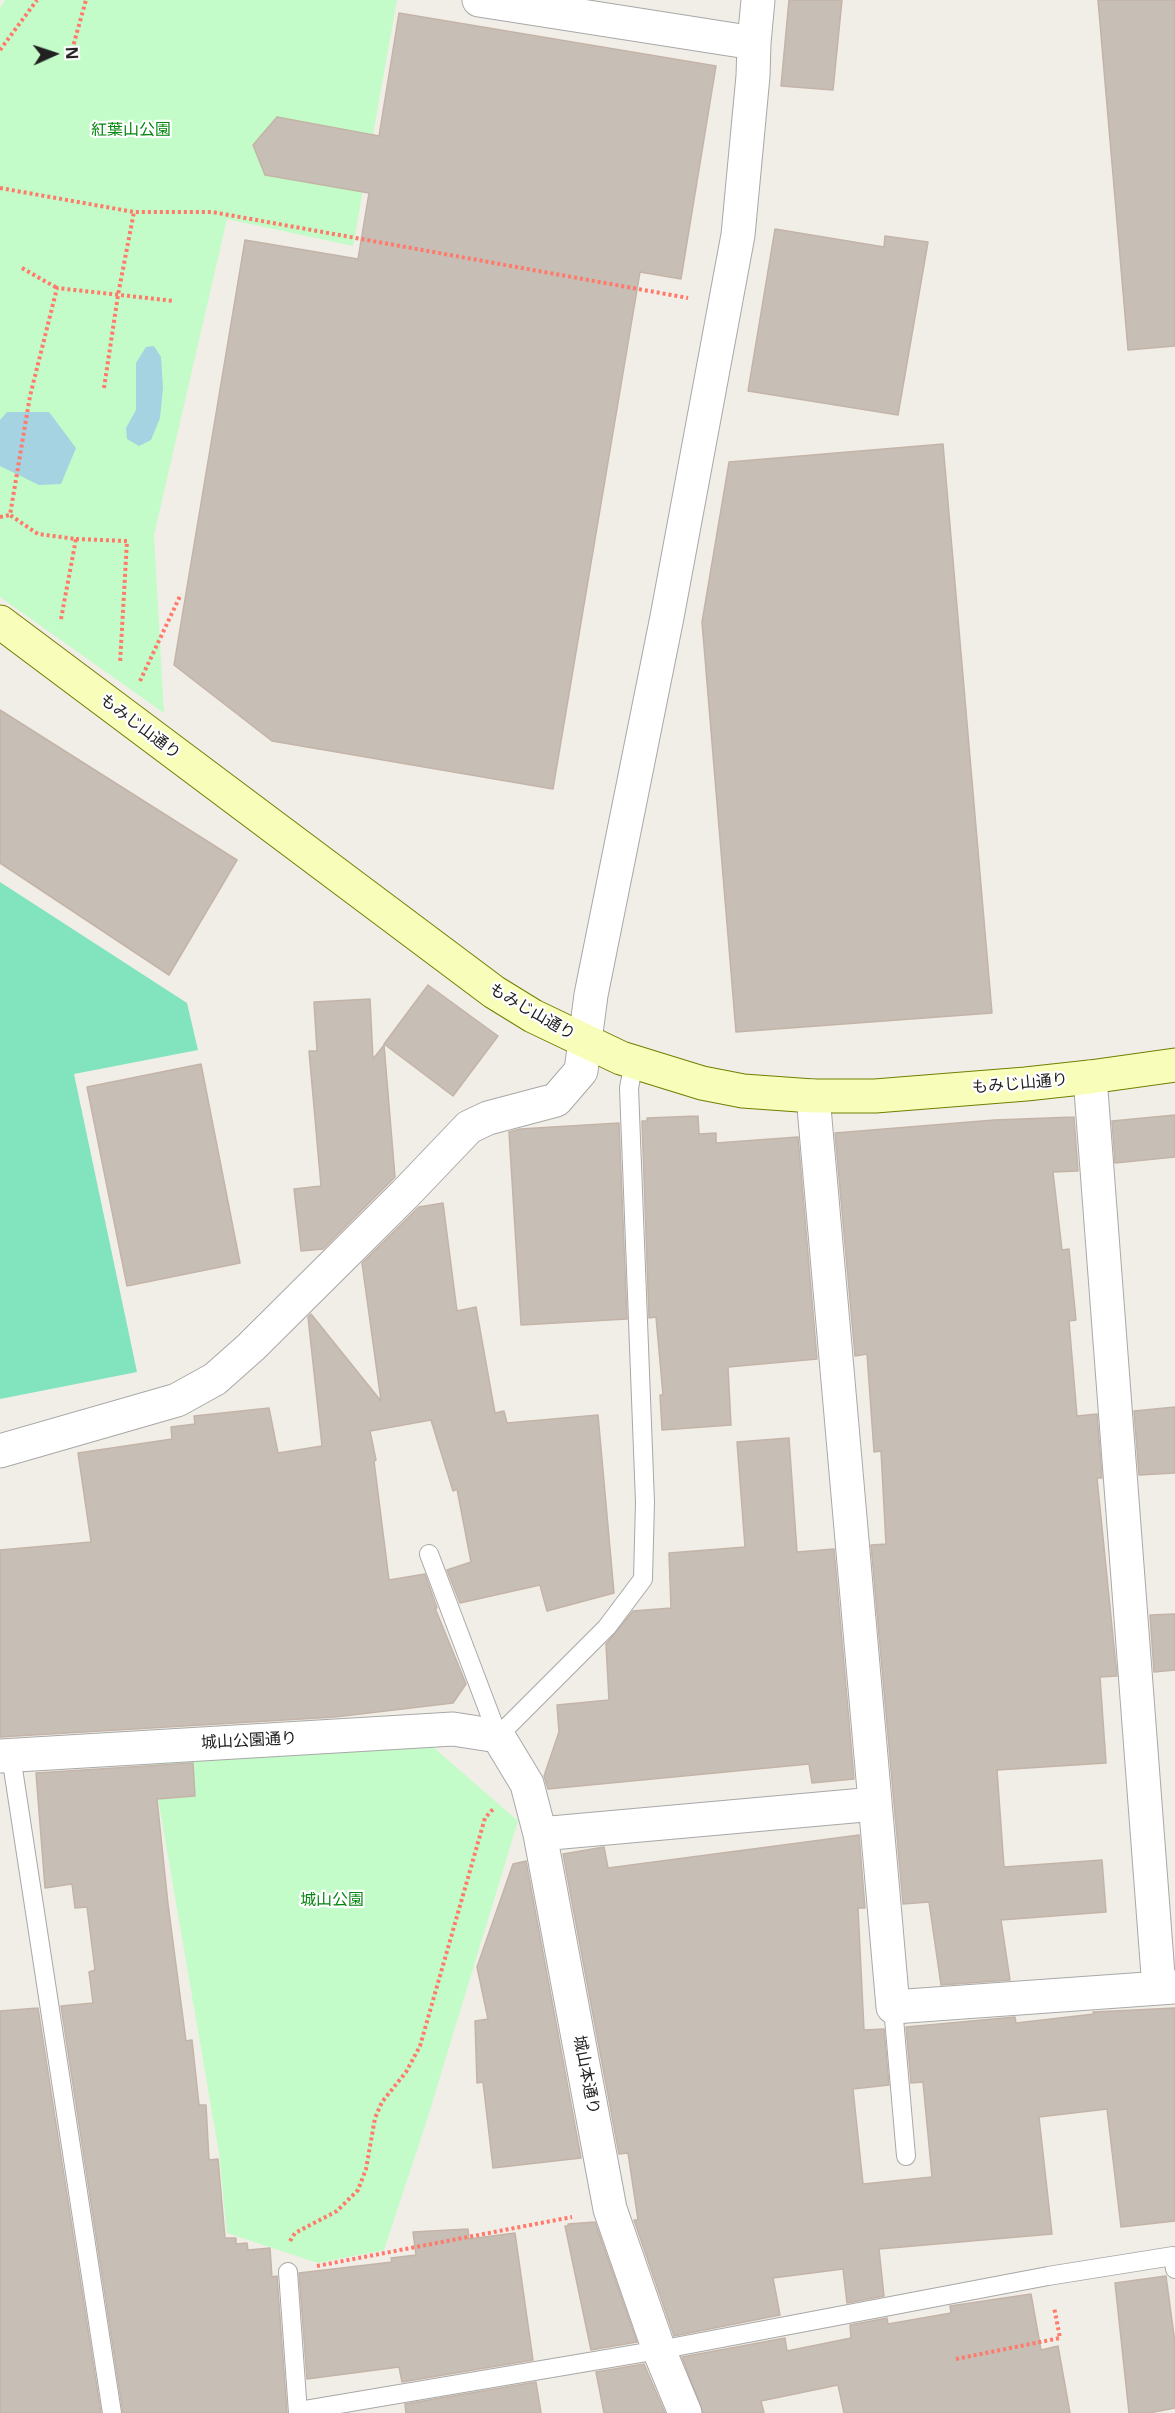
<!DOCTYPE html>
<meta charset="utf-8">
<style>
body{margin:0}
#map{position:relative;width:1175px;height:2413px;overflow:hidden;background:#f1eee7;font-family:"Noto Sans",sans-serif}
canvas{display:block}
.north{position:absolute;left:24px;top:24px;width:60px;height:60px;-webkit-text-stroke:4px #fff;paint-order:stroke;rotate:87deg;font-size:16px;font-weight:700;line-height:24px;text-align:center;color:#212121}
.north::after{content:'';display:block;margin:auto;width:21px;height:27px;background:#212121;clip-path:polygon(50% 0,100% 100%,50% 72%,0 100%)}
</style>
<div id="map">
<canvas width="1175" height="2413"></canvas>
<div class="north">N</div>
</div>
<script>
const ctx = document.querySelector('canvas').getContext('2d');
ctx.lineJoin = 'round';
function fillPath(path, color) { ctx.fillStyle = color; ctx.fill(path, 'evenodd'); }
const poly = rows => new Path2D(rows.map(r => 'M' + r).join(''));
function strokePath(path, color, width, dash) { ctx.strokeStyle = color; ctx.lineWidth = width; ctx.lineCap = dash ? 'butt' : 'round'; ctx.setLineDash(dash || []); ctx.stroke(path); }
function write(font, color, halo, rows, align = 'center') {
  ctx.font = font + ' "Noto Sans","Noto Sans JP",sans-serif'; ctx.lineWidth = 4.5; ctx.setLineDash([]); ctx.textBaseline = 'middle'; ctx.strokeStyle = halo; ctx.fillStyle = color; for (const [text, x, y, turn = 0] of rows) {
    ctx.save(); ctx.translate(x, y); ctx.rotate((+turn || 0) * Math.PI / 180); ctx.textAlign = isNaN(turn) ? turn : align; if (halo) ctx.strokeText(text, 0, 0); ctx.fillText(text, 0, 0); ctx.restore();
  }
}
fillPath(poly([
 [5,0,397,0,353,246,227,219,154,535,164,713,0,597,0,8],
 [425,1740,518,1821,426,2123,384,2250,318,2263,227,2233,219,2153,151,1757]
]), '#c3fcc8');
fillPath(poly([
 [0,882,187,1003,198,1050,74,1074,137,1372,0,1399]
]), '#82e4be');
fillPath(poly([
 [154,346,161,357,163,388,160,418,151,440,139,446,127,439,126,428,136,410,136,363,146,347],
 [7,412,49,412,76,448,61,484,39,485,0,466,0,420]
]), '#a5d3e1');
const building = poly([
 [789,0,842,0,833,90,781,86,789,0],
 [1098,0,1175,0,1175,346,1128,350,1098,0],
 [399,13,716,66,681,279,640,272,553,789,272,741,174,665,245,240,358,259,369,193,265,175,253,145,277,117,379,136,399,13],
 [775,229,884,247,885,236,928,242,898,415,748,391,775,229],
 [943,444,992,1013,736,1032,702,622,729,462,943,444],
 [0,710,237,860,169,975,0,863,0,710],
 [428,985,498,1036,453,1096,384,1044,428,985],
 [370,999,373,1059,384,1045,395,1177,323,1249,301,1251,294,1189,321,1186,309,1051,317,1051,314,1002,370,999],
 [201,1064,240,1263,127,1286,87,1087,201,1064],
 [1175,1115,1175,1157,1115,1163,1112,1121,1175,1115],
 [698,1116,699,1134,716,1133,716,1143,798,1137,817,1359,728,1367,731,1425,662,1430,660,1395,663,1395,656,1317,649,1318,642,1121,647,1121,647,1118,698,1116],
 [1074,1117,1078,1171,1053,1172,1062,1250,1069,1249,1076,1320,1069,1321,1077,1416,1097,1414,1102,1478,1097,1478,1117,1676,1100,1677,1106,1763,997,1770,1004,1867,1102,1860,1106,1912,1001,1920,1010,1980,941,1985,929,1902,903,1904,871,1545,886,1544,881,1451,874,1452,867,1354,855,1356,835,1133,994,1120,1074,1117],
 [619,1123,627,1319,521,1325,509,1132,520,1129,619,1123],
 [443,1203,457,1311,476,1307,495,1413,504,1411,507,1423,598,1415,614,1593,547,1611,540,1585,460,1603,447,1570,471,1562,457,1489,453,1491,431,1420,370,1431,376,1460,374,1461,389,1580,425,1574,437,1608,435,1608,466,1684,453,1703,335,1717,0,1737,0,1550,91,1542,78,1453,172,1439,171,1427,195,1424,194,1416,269,1408,278,1453,322,1446,308,1317,311,1314,381,1401,362,1263,419,1207,443,1203],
 [1175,1407,1175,1473,1139,1475,1134,1411,1175,1407],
 [789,1438,797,1552,834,1549,854,1779,812,1783,809,1764,548,1789,544,1776,559,1732,557,1705,609,1700,606,1644,633,1611,671,1608,669,1553,745,1547,737,1442,789,1438],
 [1175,1614,1175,1670,1154,1672,1150,1615,1175,1614],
 [193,1763,195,1796,157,1799,168,1904,186,2041,192,2040,199,2105,206,2105,209,2160,218,2159,225,2238,236,2238,236,2244,247,2243,248,2250,270,2248,272,2277,277,2276,287,2413,123,2413,61,2006,93,2003,89,1972,95,1970,87,1907,75,1908,72,1884,45,1888,36,1773,193,1763],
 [859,1835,865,1908,858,1908,864,2030,884,2029,889,2085,853,2089,863,2184,932,2177,923,2082,911,2083,906,2027,1015,2017,1016,2023,1094,2014,1093,2012,1175,2008,1175,2221,1121,2227,1107,2109,1039,2117,1052,2234,879,2249,884,2296,847,2303,843,2269,773,2278,780,2315,674,2336,634,2220,638,2220,628,2153,619,2154,563,1854,604,1847,608,1868,859,1835],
 [526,1861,581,2158,493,2168,483,2082,477,2083,475,2021,488,2019,477,1967,513,1864,526,1861],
 [38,2008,101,2413,0,2413,0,2011,38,2008],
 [595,2222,637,2342,591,2350,565,2226,568,2226,568,2224,595,2222],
 [468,2229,469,2239,515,2233,533,2360,402,2382,399,2367,307,2379,299,2273,392,2262,391,2258,416,2255,413,2232,468,2229],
 [1166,2276,1175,2343,1175,2408,1149,2413,1129,2413,1115,2283,1166,2276],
 [1031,2294,1041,2350,1058,2346,1070,2413,844,2413,838,2385,761,2401,764,2413,703,2413,682,2357,785,2338,787,2351,851,2338,850,2325,887,2318,888,2324,951,2313,950,2306,1031,2294],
 [644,2364,665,2413,604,2413,596,2372,644,2364],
 [536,2382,541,2413,406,2413,405,2404,536,2382]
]);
fillPath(building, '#c7beb6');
strokePath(building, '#c4b4a8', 1.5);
const lane = poly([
 [429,1554,498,1736,607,1627,643,1579,645,1502,629,1088,634,1062],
 [11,1756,112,2413],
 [893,2007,906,2156],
 [288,2272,298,2413],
 [298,2411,659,2350,1048,2276,1173,2256,1175,2269]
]);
const street = poly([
 [479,0,754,43],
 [1090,1077,1159,1988],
 [813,1096,893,2007,1175,1987],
 [0,1451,177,1400,215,1379,251,1347,405,1194,469,1127,488,1118,556,1100,581,1071,591,995,667,617,738,235,753,76,754,43,758,0],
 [0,1756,453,1729,498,1736,527,1784,540,1834,610,2209,659,2350,685,2413],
 [540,1834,875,1804]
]);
const secondary = poly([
 [0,622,494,992,533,1016,621,1058,702,1083,743,1091,813,1096,875,1096,1026,1084,1090,1077,1175,1065]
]);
strokePath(lane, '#a8a8a8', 20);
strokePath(street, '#a8a8a8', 35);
strokePath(secondary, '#717f00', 35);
strokePath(poly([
 [0,50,37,0],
 [72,50,86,0],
 [0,188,134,212,212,212,688,298],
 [22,268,57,288],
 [104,388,118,295,134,212],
 [0,517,10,515],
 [76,539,127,541,120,663],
 [61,619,76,539,38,534,10,515,30,396,57,288,174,301],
 [140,681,181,594],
 [290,2241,295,2233,337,2211,358,2190,366,2169,375,2118,382,2102,406,2072,420,2046,485,1818,494,1808],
 [317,2266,572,2217],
 [956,2359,1060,2338,1054,2307]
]), '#ff7a6a', 4, [3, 3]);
strokePath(lane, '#fff', 18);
strokePath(street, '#fff', 33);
strokePath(secondary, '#f9fdba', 33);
write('16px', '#068711', '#fff', [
 ["紅葉山公園",131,130],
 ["城山公園",332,1900]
]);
write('16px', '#212121', '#fff', [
 ["もみじ山通り",140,727,37],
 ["もみじ山通り",532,1012,30],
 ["もみじ山通り",1020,1084,-5],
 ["城山公園通り",249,1741,-3],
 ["城山本通り",586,2075,79]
]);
</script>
